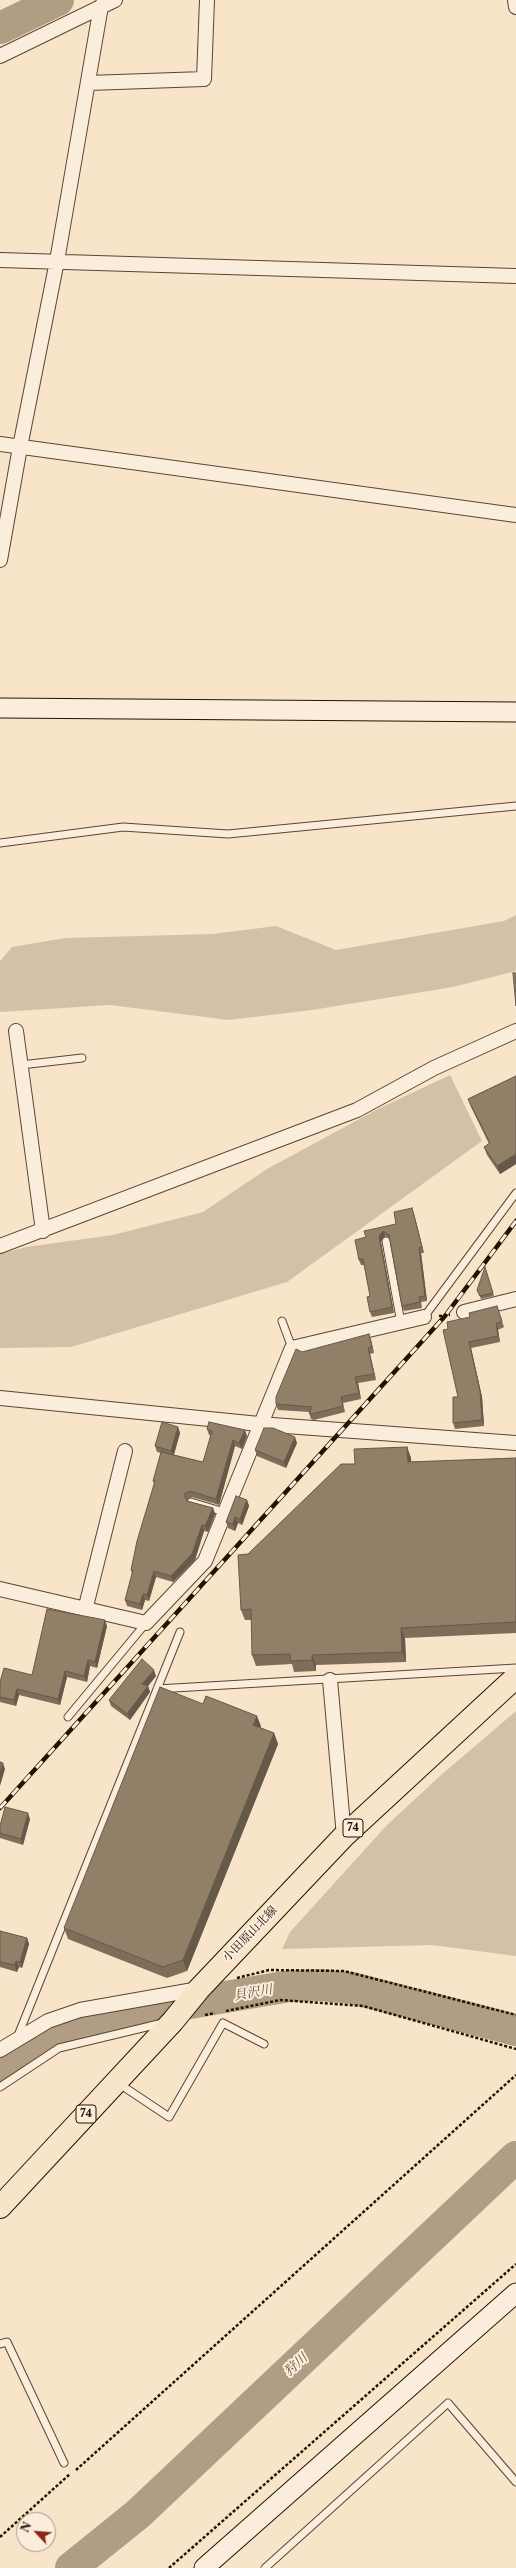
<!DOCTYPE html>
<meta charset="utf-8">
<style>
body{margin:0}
#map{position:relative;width:516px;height:2568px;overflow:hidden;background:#f8e4c8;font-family:"Libre Caslon Text",serif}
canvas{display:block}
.north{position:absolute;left:16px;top:2512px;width:40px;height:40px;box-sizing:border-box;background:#faeddb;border:1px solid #a49583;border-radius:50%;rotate:296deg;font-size:11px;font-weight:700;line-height:16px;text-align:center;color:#241200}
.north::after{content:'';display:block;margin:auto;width:14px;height:18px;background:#8f2418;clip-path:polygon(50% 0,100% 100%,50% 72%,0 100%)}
</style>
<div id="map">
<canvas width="516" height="2568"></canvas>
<div class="north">N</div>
</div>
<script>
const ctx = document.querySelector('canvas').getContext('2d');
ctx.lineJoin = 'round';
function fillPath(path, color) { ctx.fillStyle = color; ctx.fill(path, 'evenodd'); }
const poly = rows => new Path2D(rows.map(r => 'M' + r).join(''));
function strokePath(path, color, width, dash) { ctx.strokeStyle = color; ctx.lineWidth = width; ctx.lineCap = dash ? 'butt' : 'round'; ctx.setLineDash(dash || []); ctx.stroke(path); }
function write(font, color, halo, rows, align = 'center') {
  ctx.font = font + ' "Libre Caslon Text","Noto Serif JP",serif'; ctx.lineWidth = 4; ctx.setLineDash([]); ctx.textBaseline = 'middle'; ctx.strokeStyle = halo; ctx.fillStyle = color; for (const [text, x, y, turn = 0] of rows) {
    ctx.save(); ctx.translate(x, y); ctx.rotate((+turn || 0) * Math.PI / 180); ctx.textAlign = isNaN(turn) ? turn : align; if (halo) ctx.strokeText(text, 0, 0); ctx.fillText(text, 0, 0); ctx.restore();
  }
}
fillPath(poly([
 [516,915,516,971,453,987,312,1010,229,1020,110,1005,0,1012,0,961,12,947,65,938,213,934,276,926,336,950,504,921],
 [450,1075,482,1141,287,1282,71,1347,0,1348,0,1254,26,1247,113,1235,203,1212,267,1169,378,1109],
 [516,1711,516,1956,432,1945,282,1949,290,1932,387,1825,440,1776]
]), '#d4c0a6');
strokePath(poly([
 [0,28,58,0],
 [0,2069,54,2032,184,2004,290,1986,321,1985,352,1988,516,2030],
 [71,2568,138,2514,516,2157]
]), '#b09d84', 32);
const lane = poly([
 [0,843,123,827,228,834,516,806],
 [21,1065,82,1058],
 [386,1241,401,1323],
 [424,1317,516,1193],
 [282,1321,292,1348],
 [191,1502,224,1512],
 [157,1689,516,1668],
 [68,1717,146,1623],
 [17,2038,180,1632],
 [118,2083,169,2117,223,2023,264,2044],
 [0,2087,59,2048,163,2023],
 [0,2344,7,2342,64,2463],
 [265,2568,448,2403,516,2482]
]);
const street = poly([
 [515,0,516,7],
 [0,56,115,0],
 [88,83,204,79,207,0],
 [0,260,516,276],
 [0,444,516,515],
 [0,560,20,447,57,261,101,6],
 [16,1031,43,1231],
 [0,1246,357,1110,434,1068,516,1031],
 [464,1312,516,1299],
 [0,1398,259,1424,516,1443],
 [0,1589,146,1623,205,1561,292,1348,424,1317],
 [85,1610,125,1451],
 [330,1680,344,1836],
 [0,2050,48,2021,80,2010,199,1989]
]);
const secondary = poly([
 [0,708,516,712],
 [204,2568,516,2293]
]);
const primary = poly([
 [0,2207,173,2021,199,1989,344,1836,516,1677]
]);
strokePath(lane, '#594632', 9);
strokePath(street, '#594632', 16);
strokePath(secondary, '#241200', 21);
strokePath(primary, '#241200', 24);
strokePath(poly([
 [439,1316,450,1315],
 [237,1978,269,1970,344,1971,516,2015],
 [226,2011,280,2000,363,2006,516,2049],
 [205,2015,215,2013],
 [76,2470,516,2075],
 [0,2537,70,2474],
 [169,2568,516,2264]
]), '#241200', 2.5, [3, 2]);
strokePath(lane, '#faeddb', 7);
strokePath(street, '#faeddb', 14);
strokePath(secondary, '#faeddb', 19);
strokePath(primary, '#f8e4c8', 22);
const rail = poly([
 [0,1808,445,1316,516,1221]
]);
strokePath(rail, '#241200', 4.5);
strokePath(rail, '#faeddb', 3, [9]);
fillPath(poly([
 [516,1076,516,1164,500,1174,487,1155,484,1147,489,1144,471,1107,468,1099],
 [414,1214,424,1253,421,1253,427,1301,421,1302,422,1308,404,1311,402,1306,390,1239,385,1236,381,1242,394,1313,372,1317,370,1312,370,1296,364,1265,361,1265,359,1260,366,1237,396,1224],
 [486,1270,494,1296,481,1299,477,1290],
 [497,1306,504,1327,498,1330,500,1342,471,1348,482,1397,484,1426,455,1429,453,1423,458,1397,448,1329,470,1317],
 [371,1340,374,1353,370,1354,376,1380,358,1383,361,1399,343,1403,345,1412,314,1420,311,1419,309,1413,309,1412,278,1410,276,1404,302,1352],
 [178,1427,180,1433,174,1455,203,1462,211,1436,209,1435,207,1429,247,1436,242,1449,235,1446,219,1505,192,1497,187,1500,187,1501,213,1508,215,1514,208,1532,204,1531,195,1560,173,1582,156,1577,149,1601,145,1600,142,1610,127,1606,125,1600,132,1574,131,1570,154,1484,153,1481,161,1453,157,1452,155,1446],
 [297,1443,286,1468,257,1456,255,1450],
 [407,1447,411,1458,411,1462,516,1458,516,1633,405,1638,406,1662,316,1665,316,1671,294,1672,292,1664,256,1666,252,1655,252,1620,245,1620,241,1610,248,1554],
 [247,1500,249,1506,242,1525,238,1523,235,1531,228,1528,226,1522],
 [107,1626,97,1668,90,1666,87,1682,67,1677,60,1705,19,1695,16,1706,0,1702,0,1682,32,1675],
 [156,1676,148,1686,150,1692,130,1720,111,1706,109,1700],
 [261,1726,260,1728,274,1733,278,1744,187,1971,167,1978,68,1939,64,1928],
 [30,1819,23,1845,0,1838,0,1826],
 [0,1931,27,1938,29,1944,22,1968,19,1967,17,1972,0,1967]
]), '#7e6d59');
fillPath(poly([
 [516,1154,516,1164,500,1174,497,1166],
 [412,1208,414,1214,424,1253,422,1247],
 [383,1231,385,1236,381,1242,394,1313,392,1307,379,1236],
 [419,1248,421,1253,427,1301,425,1296],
 [496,1324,498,1330,500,1342,498,1336],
 [369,1334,371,1340,374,1353,372,1347],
 [469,1342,471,1348,482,1397,484,1426,482,1420],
 [368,1348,370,1354,376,1380,374,1374],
 [355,1377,358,1383,361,1399,359,1393],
 [178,1427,180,1433,173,1457,171,1451],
 [245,1430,247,1436,242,1449,239,1443],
 [295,1437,297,1443,286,1468,284,1462],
 [233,1440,235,1446,219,1505,216,1499],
 [407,1447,411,1458,412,1473,408,1462],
 [247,1500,249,1506,242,1525,240,1519],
 [213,1508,215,1514,208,1532,205,1526],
 [235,1517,238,1523,235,1531,233,1524],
 [202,1525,204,1531,195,1560,173,1582,171,1576],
 [154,1571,156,1577,149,1601,147,1595],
 [143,1594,145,1600,142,1610,140,1604],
 [105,1620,107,1626,97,1668,95,1662],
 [401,1628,405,1638,406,1662,402,1652],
 [312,1655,316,1665,316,1671,312,1660],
 [88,1660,90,1666,87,1682,84,1676],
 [154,1670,156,1676,148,1686,150,1692,130,1720,127,1714,142,1684],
 [65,1671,67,1677,60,1705,58,1699],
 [17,1689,19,1695,16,1706,14,1700],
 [257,1716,261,1726,257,1736,253,1725],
 [274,1733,278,1744,187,1971,183,1960],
 [3,1763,5,1769,0,1786,0,1773],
 [28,1813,30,1819,23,1845,21,1839],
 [27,1938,29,1944,22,1968,20,1962],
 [16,1961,19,1967,17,1972,15,1965]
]), '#665949');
const building = poly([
 [513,973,516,973,516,1006,513,973],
 [516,1076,516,1154,497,1166,484,1147,490,1143,468,1099,516,1076],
 [412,1208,422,1247,419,1248,425,1296,419,1297,420,1302,402,1306,389,1235,383,1231,379,1236,392,1307,370,1312,367,1297,370,1296,363,1259,359,1260,355,1240,366,1237,364,1231,396,1224,394,1212,412,1208],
 [485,1267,493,1293,480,1296,477,1290,485,1267],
 [497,1306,502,1321,496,1324,498,1336,469,1342,480,1391,482,1420,453,1423,453,1397,458,1397,443,1330,448,1329,447,1322,470,1317,469,1313,497,1306],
 [369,1334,372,1347,368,1348,374,1374,355,1377,359,1393,341,1397,343,1406,312,1414,309,1413,312,1407,276,1404,276,1397,296,1349,302,1352,369,1334],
 [162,1422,178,1427,171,1451,155,1446,162,1422],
 [209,1422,245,1430,239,1443,233,1440,216,1499,190,1491,184,1494,187,1501,213,1508,205,1526,202,1525,192,1554,171,1576,154,1571,147,1595,143,1594,140,1604,125,1600,133,1570,131,1570,137,1541,155,1481,153,1481,161,1452,203,1462,212,1431,207,1429,209,1422],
 [264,1428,273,1428,295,1437,284,1462,255,1450,264,1428],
 [407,1447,408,1462,516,1458,516,1622,401,1628,402,1652,312,1655,312,1660,291,1661,290,1654,252,1655,251,1609,241,1610,238,1555,248,1554,341,1464,355,1464,354,1449,407,1447],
 [236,1496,247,1500,240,1519,235,1517,233,1524,226,1522,236,1496],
 [47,1609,105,1620,95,1662,88,1660,84,1676,65,1671,58,1699,17,1689,14,1700,0,1697,0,1682,4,1668,32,1675,47,1609],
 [142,1659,154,1670,142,1684,148,1686,127,1714,109,1700,142,1659],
 [160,1687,203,1704,206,1696,257,1716,253,1725,274,1733,183,1960,163,1967,64,1928,160,1687],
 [0,1762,3,1763,0,1773,0,1762],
 [5,1807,28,1813,21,1839,0,1833,0,1826,5,1807],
 [0,1931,27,1938,20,1962,16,1961,15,1965,0,1962,0,1931]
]);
fillPath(building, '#927f68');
strokePath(building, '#665949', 1);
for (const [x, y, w] of [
 [353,1828,20],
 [86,2114,20]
]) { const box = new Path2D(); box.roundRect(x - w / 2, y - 9, w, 18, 3); ctx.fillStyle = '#faeddb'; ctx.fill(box); strokePath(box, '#241200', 1); }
write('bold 11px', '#241200', null, [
 ["74",353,1828],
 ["74",86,2114]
]);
write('12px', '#241200', '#faeddb', [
 ["小田原山北線",250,1934,-46]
]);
write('italic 13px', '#63513b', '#faeddb', [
 ["貝沢川",253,1993,-10],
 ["狩川",296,2365,-43]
]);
</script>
